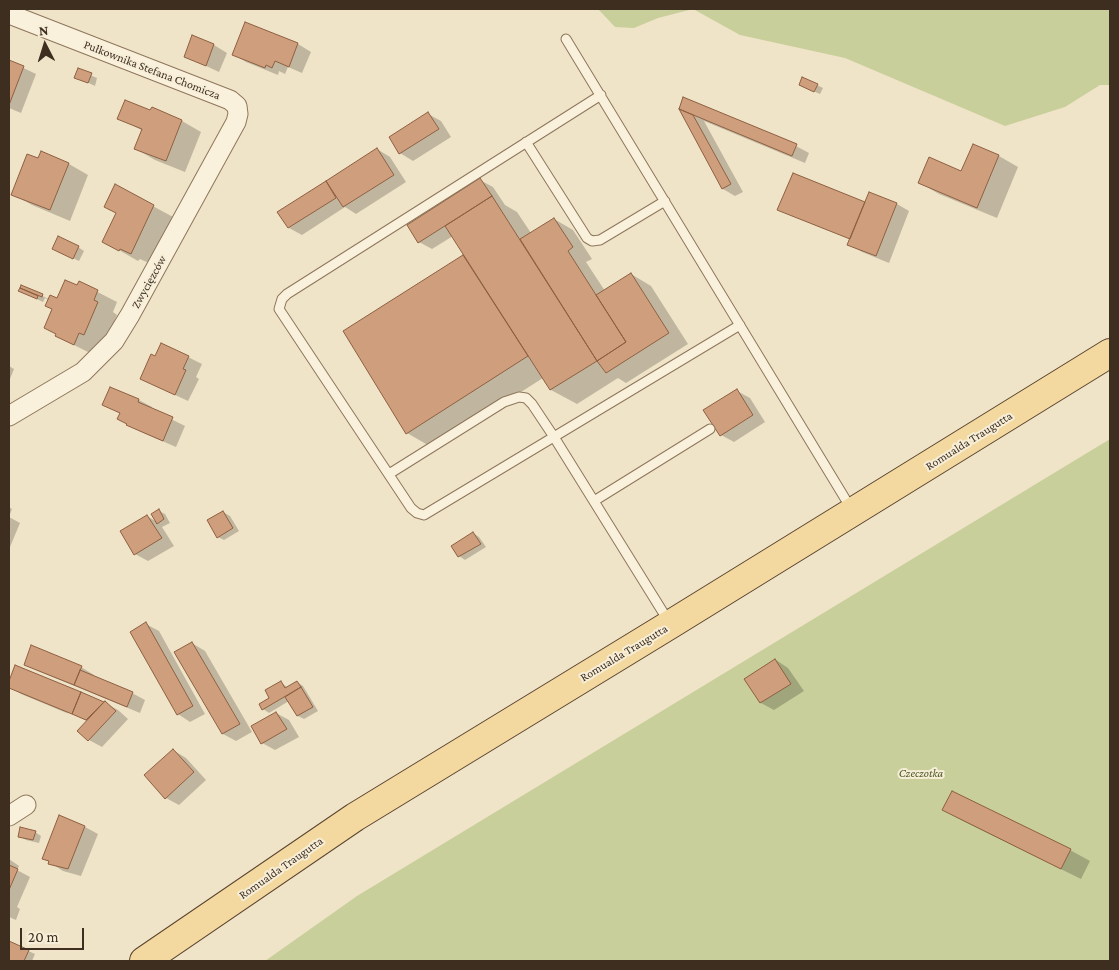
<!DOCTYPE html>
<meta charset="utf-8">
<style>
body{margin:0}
#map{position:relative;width:1119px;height:970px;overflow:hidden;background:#f0e4c8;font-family:"Crimson Pro",serif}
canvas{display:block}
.frame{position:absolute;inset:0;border:10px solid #3d2e20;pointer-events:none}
.north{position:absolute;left:20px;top:20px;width:50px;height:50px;-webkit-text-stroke:4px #f7eed8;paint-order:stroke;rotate:355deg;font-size:14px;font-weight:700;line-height:20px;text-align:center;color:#3d2e20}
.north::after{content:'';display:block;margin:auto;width:18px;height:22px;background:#3d2e20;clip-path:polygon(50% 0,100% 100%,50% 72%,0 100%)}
.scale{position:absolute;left:20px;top:928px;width:64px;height:22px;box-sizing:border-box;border:2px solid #3d2e20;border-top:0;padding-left:6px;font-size:15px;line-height:18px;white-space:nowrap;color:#3d2e20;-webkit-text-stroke:4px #f7eed8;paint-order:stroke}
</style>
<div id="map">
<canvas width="1119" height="970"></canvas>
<div class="frame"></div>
<div class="north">N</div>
<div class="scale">20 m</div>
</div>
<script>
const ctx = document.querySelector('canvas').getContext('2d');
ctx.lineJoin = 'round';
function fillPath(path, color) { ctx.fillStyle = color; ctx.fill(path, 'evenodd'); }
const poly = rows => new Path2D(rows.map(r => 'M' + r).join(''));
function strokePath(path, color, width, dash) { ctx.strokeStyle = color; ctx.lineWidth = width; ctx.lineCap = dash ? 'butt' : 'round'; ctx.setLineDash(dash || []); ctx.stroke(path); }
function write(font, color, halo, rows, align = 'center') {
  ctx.font = font + ' "Crimson Pro",serif'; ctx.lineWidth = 4; ctx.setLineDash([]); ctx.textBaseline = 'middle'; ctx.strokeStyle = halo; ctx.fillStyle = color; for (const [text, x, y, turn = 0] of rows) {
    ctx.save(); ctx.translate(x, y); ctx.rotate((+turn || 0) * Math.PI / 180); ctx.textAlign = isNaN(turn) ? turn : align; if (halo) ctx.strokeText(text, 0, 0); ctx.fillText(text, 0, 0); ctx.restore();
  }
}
fillPath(poly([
 [598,9,1110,9,1110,85,1100,85,1065,107,1005,126,845,58,740,35,693,9,658,18,634,28,615,27],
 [1110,439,1110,961,265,961,357,896]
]), '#c9cf9b');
fillPath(poly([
 [246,23,298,44,311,52,302,73,288,67,285,74,279,71,278,75,246,62,233,54],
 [193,37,214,45,227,53,219,72,185,56],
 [9,61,36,74,21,113,9,108],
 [78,70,97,78,95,86,76,77],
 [817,85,823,88,820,94,806,88],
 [152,109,182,121,201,132,185,172,155,160,136,149,143,131,119,118,151,112],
 [680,109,796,146,809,153,805,163,704,121,743,192,735,196,723,189],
 [428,114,441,121,451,137,413,161,400,153,390,138],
 [973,146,999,156,1018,167,997,218,939,194,920,183,962,173],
 [377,149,390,157,406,182,356,214,345,207,302,235,289,228,279,212],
 [41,153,69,164,88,175,70,221,32,205,12,194,39,160],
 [480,180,493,187,505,205,517,212,531,233,554,219,573,230,592,259,586,262,605,291,631,274,651,286,688,344,626,383,618,378,577,404,551,390,543,378,433,448,407,433,345,331,465,255,453,236,432,249,419,242],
 [116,186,173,217,151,264,140,259,138,261,103,241,117,213],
 [869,193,897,204,909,211,889,263,862,252,849,245,851,239,785,212,865,203],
 [78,247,84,251,79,261,60,252],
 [80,283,117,302,113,312,117,315,104,345,94,355,56,336,54,309,49,300,45,298,43,302,20,291,22,287,49,299,58,299,78,287],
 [162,344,202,364,196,377,199,379,188,401,154,385,155,358],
 [9,366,14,369,10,379,9,379],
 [111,388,139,400,152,407,151,409,185,426,176,447,141,432,128,425,121,414,104,405],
 [737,391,750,398,765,422,734,442,721,435],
 [9,507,12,509,9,517,20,523,10,547],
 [159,511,165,514,170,523,162,527,174,546,148,561,135,554,147,516,157,522],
 [223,512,230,516,239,531,224,540,218,537],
 [473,533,479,537,486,547,465,560,459,556,453,546],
 [146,624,159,631,205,714,190,722,178,714],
 [192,643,205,651,252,732,236,741,223,734,176,652],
 [32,647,81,667,94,675,93,677,132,693,145,700,140,713,38,671,25,664],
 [776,660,788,668,804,691,774,710,761,703,746,679],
 [16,667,105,703,118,710,128,719,102,747,89,740,92,724,67,710,66,712,69,714,21,694,9,687],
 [281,682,288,688,297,682,303,686,318,711,304,719,298,716,289,701,269,713,263,709,260,704,271,698],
 [276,713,289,720,299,737,275,750,262,743],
 [173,750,186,758,206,780,179,805,166,798],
 [944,810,1070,850,1090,861,1081,879,963,821],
 [60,817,85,827,98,834,81,876,63,871,43,858],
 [35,832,41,836,39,843,26,840,19,836],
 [9,859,19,866,17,870,30,877,17,907,20,909,16,920,9,917],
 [9,942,35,954,32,961,9,961]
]), '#0003');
const building = poly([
 [245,22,298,43,289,67,275,61,272,68,266,65,265,68,232,55,245,22],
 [192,35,214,44,206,66,184,57,192,35],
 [9,60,24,66,9,105,9,60],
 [78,68,92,73,88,83,74,78,78,68],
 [802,77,818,84,814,92,799,85,802,77],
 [683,97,797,144,792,156,679,109,683,97],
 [125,100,150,110,152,107,182,120,166,161,134,149,142,129,117,119,125,100],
 [679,109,693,115,731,184,722,189,679,109],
 [428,112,439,129,399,154,389,137,428,112],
 [973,144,999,155,977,208,918,183,929,157,961,171,973,144],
 [377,148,394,175,343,207,326,181,377,148],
 [41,151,69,163,50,210,11,195,27,154,38,158,41,151],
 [793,173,865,202,850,239,777,210,793,173],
 [480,178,492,196,418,243,407,225,480,178],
 [326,181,336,198,288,228,277,212,326,181],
 [115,184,154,205,131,254,120,249,119,251,102,242,116,213,104,207,115,184],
 [869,192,897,203,876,256,847,245,869,192],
 [492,196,597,361,550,390,445,226,492,196],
 [554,218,573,247,568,251,626,342,597,361,520,239,554,218],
 [58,236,79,246,73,259,52,249,58,236],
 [463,255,528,356,406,434,343,331,463,255],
 [631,273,669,333,606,373,597,361,626,342,596,295,631,273],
 [65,280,77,285,79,281,98,290,94,300,98,302,84,335,79,333,74,345,55,336,56,334,44,328,52,309,45,306,50,295,57,298,65,280],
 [21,285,43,294,42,297,20,288,21,285],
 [20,288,38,296,37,299,18,291,20,288],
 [161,343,189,356,183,369,186,370,175,395,140,379,151,354,155,356,161,343],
 [110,387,139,399,138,402,173,417,163,441,126,425,127,424,117,419,120,413,102,405,110,387],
 [737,389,753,415,720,436,703,410,737,389],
 [159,509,164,519,157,524,151,514,159,509],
 [223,511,233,528,217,538,207,520,223,511],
 [147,515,162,538,134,555,120,531,147,515],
 [473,532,481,544,458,557,451,546,473,532],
 [146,622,193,706,177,715,130,632,146,622],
 [192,642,240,724,222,734,174,652,192,642],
 [31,645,82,666,74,685,24,665,31,645],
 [775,659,791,684,760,703,744,679,775,659],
 [15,665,81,692,72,714,9,688,9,681,15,665],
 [80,670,133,692,127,707,74,685,80,670],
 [281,681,285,688,297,681,301,687,262,710,259,704,269,698,265,690,281,681],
 [301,687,313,707,297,716,285,697,301,687],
 [81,692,104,702,86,720,72,714,81,692],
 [105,701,116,711,88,741,77,731,105,701],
 [276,712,287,729,261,744,251,726,276,712],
 [173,749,194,772,165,799,144,775,173,749],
 [952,791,1071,849,1061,869,942,810,952,791],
 [59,815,85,826,68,869,48,864,49,861,42,859,59,815],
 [20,827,36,831,33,840,18,837,20,827],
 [9,865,18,869,9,890,9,865],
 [9,941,29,950,24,961,9,961,9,941]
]);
fillPath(building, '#cf9f7d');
strokePath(building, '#8d5f41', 1);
const service = poly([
 [566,39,852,510],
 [601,95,287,294,282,299,279,309,411,508,417,513,424,515,740,325],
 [526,142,587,238,592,241,600,240,665,201],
 [389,474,504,402,519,397,526,398,532,404,554,437,669,622],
 [594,501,710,429]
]);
const minor = poly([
 [9,14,230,100,237,106,238,114,236,122,130,315,114,341,83,372,9,416],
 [9,816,26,805]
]);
const primary = poly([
 [144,961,355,817,671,624,1110,353]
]);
strokePath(service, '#8d765c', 11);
strokePath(minor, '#8d765c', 21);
strokePath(primary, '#5b4430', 30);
strokePath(service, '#faf1dc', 9);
strokePath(minor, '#faf1dc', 19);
strokePath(primary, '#f3d9a0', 28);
write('12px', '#3d2e20', '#f7eed8', [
 ["Pułkownika Stefana Chomicza",152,70,21],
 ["Zwycięzców",149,282,-61],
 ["Romualda Traugutta",969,441,-32],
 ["Romualda Traugutta",624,653,-31],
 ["Romualda Traugutta",281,868,-35]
]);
write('italic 12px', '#4d5a26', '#f7eed8', [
 ["Czeczotka",921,773]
]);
</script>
